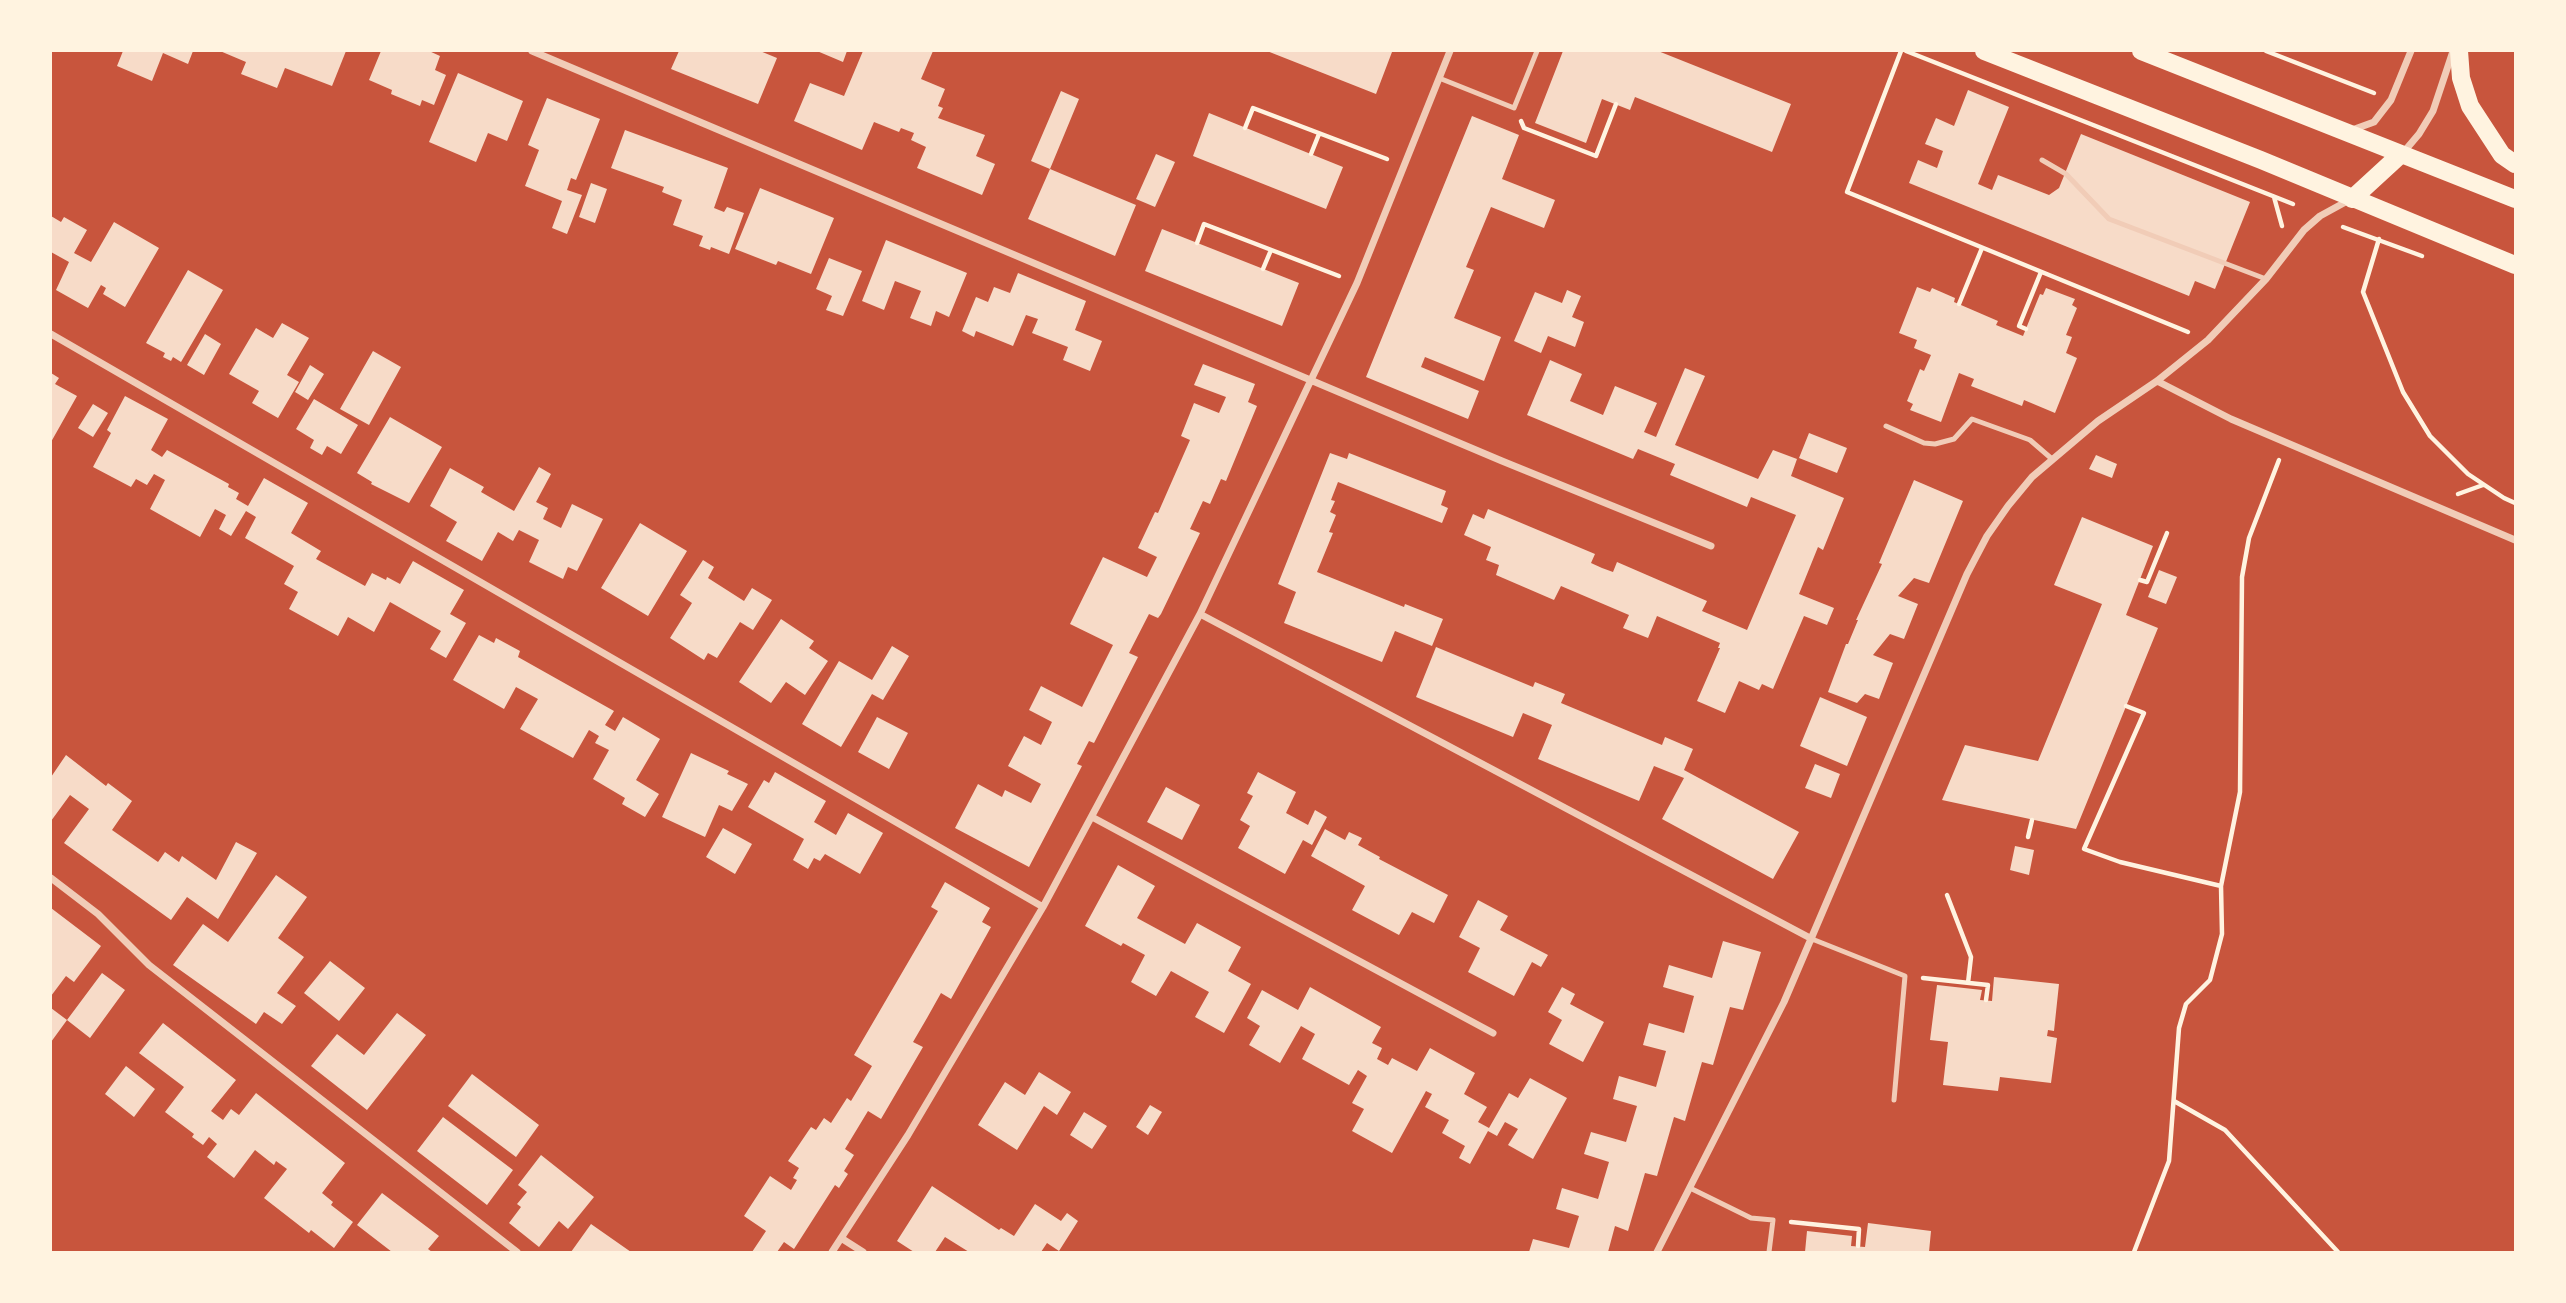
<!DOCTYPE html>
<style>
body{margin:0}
#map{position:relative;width:2566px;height:1303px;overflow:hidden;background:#c8553d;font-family:Quicksand,sans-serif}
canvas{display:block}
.frame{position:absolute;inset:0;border:52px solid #fff3e0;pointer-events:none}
</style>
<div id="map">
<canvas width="2566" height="1303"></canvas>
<div class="frame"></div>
</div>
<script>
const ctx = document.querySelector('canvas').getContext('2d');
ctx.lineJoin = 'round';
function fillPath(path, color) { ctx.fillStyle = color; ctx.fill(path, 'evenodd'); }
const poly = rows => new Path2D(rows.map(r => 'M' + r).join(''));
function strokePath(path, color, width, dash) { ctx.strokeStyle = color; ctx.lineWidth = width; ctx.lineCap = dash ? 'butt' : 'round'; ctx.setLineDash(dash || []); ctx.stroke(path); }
fillPath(poly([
 [123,51,193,51,188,64,163,53,152,81,117,66],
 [220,51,346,51,332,86,285,68,277,88,241,74,246,62],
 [381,51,429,51,440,56,435,70,446,75,434,105,422,100,420,106,391,94,392,90,369,80],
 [679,51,760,51,777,58,758,104,671,69],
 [817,51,847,51,843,62],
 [863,51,933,51,921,79,945,89,938,106,943,108,938,118,985,135,976,156,995,164,982,195,917,168,926,147,911,140,914,133,901,128,899,132,874,122,862,150,794,121,810,83,844,96],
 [1267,51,1390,51,1392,52,1376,94],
 [1563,51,1658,51,1791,104,1772,152,1635,97,1630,110,1602,99,1586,143,1535,123],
 [458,73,523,101,507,141,488,133,476,162,429,142],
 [1968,90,2009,107,1978,184,1992,190,1998,175,2049,195,2059,188,2081,134,2250,202,2215,289,2195,281,2189,296,1909,183,1918,160,1937,168,1943,151,1925,144,1936,118,1954,126],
 [1061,91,1079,99,1050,169,1031,161],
 [547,98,600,119,576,180,571,178,567,190,582,195,567,234,552,228,562,201,525,186,539,150,528,145],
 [1209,113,1343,167,1326,209,1193,156],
 [1472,116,1519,135,1502,179,1555,200,1544,228,1491,207,1466,267,1474,270,1454,318,1501,337,1484,381,1425,357,1421,367,1479,391,1468,419,1366,377],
 [625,130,728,168,714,208,724,212,727,207,744,213,729,254,711,247,710,250,699,246,703,236,673,225,682,200,662,192,664,187,611,168],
 [1156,154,1175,162,1155,207,1136,199],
 [1050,169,1136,205,1115,256,1028,219],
 [591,183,607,189,595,223,579,217],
 [760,188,834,218,811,274,778,261,776,265,735,249],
 [51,216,61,222,64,217,87,230,74,253,91,262,114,222,159,248,125,307,103,294,106,288,101,285,88,308,56,290,69,262,51,252],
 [1162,229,1299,283,1282,326,1145,271],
 [886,240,967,273,949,317,936,311,931,326,910,318,921,291,895,281,884,310,862,301],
 [829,258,862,271,843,316,826,310,832,296,816,289],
 [188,270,223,290,181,362,173,357,171,361,163,357,165,353,146,343],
 [1018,273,1086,301,1075,330,1102,341,1090,371,1063,360,1068,347,1032,333,1038,319,1026,315,1013,346,976,331,974,337,962,331,976,297,988,302,994,287,1010,293],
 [1917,287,1930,292,1932,288,1955,298,1954,302,1998,321,1996,325,2023,336,2040,294,2043,295,2046,288,2075,299,2072,305,2077,308,2066,335,2072,337,2066,353,2077,358,2055,413,2024,400,2022,406,1971,386,1974,379,1959,373,1941,422,1910,410,1913,404,1907,401,1920,369,1924,371,1931,355,1914,348,1917,340,1899,333],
 [1567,290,1581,296,1572,317,1584,322,1575,347,1548,336,1541,353,1514,341,1535,292,1562,303],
 [282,323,309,338,287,375,299,382,278,418,252,403,259,391,229,374,256,328,273,338],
 [205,334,221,344,204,375,187,365],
 [373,351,401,367,369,425,340,409],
 [1550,360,1582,374,1570,401,1603,415,1615,386,1657,403,1644,432,1656,437,1685,368,1705,376,1675,445,1758,479,1773,450,1797,459,1791,476,1844,498,1823,550,1818,547,1799,594,1834,608,1827,625,1804,616,1773,689,1762,684,1759,690,1739,681,1725,713,1697,701,1720,648,1718,648,1720,643,1657,616,1648,638,1623,628,1629,615,1561,586,1554,600,1496,575,1499,565,1486,560,1491,547,1464,535,1473,514,1484,519,1488,509,1595,554,1591,563,1602,568,1613,572,1617,562,1707,601,1702,611,1747,630,1796,515,1751,497,1747,507,1670,475,1675,464,1638,449,1633,459,1527,415],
 [1203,364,1255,384,1248,402,1257,406,1226,481,1221,479,1210,504,1203,501,1190,529,1200,533,1161,614,1158,618,1149,614,1129,653,1138,657,1094,743,1089,741,1077,764,1082,766,1029,867,955,828,978,784,1002,797,1005,790,1031,803,1041,784,1008,766,1024,736,1041,745,1052,722,1029,710,1041,686,1082,707,1113,645,1070,624,1103,557,1147,577,1157,557,1138,548,1155,512,1158,513,1190,440,1181,436,1194,403,1219,413,1226,397,1194,385],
 [310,365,324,374,308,400,295,392],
 [51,373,59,378,55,384,77,396,51,442],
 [125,396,168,419,151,450,162,457,167,450,229,484,228,487,239,493,236,499,248,506,264,478,308,503,291,533,321,551,316,559,365,586,372,573,386,580,387,577,400,584,413,561,464,590,450,614,466,623,446,658,430,649,441,631,390,602,374,632,348,617,338,636,289,609,298,592,284,584,294,566,245,538,256,517,246,511,231,536,219,529,226,515,215,509,200,537,150,509,165,480,154,474,147,485,136,479,131,487,93,467,111,433,107,430],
 [314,399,358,425,341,454,327,446,322,455,310,448,314,440,296,429],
 [93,404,108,413,93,437,78,428],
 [390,417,442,447,409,503,371,484,372,482,357,473],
 [1809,433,1847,448,1837,473,1799,458],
 [1330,453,1347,459,1349,453,1446,491,1441,505,1448,508,1442,523,1338,482,1331,500,1335,501,1330,512,1336,515,1329,532,1333,533,1317,572,1404,607,1405,604,1443,619,1432,646,1395,631,1382,662,1284,623,1296,592,1278,584],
 [2096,455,2117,464,2112,478,2089,469],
 [539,467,551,474,536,502,548,508,543,519,561,528,572,504,603,519,577,571,568,567,563,579,529,562,539,540,519,530,513,541,498,532,482,561,446,541,457,522,430,506,450,468,484,487,481,492,514,511],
 [1914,480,1963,501,1929,583,1914,578,1898,596,1918,604,1904,639,1890,634,1873,655,1893,663,1879,699,1865,694,1857,703,1828,692,1846,644,1848,644,1858,620,1856,620,1882,564,1879,563],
 [2082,517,2153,546,2126,615,2158,628,2076,829,1942,800,1965,745,2038,761,2102,604,2054,585],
 [640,523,687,551,648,616,601,588],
 [703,560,714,567,708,578,744,601,752,588,772,600,753,630,740,622,717,658,708,653,704,660,670,638,692,603,680,595],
 [2159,570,2177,577,2166,604,2148,597],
 [781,619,814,641,809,648,828,661,805,695,786,682,771,703,739,682],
 [479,635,494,643,496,638,520,651,518,657,614,711,605,725,615,731,623,717,660,739,636,780,659,794,645,817,622,804,625,798,593,779,609,750,595,743,599,736,589,730,573,758,520,729,538,699,516,687,504,709,453,680],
 [892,646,909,656,883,700,872,694,841,747,802,724,839,661,872,680],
 [1436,647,1533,687,1535,682,1565,694,1561,703,1662,745,1665,737,1693,749,1684,770,1799,832,1773,879,1662,819,1684,778,1654,766,1639,801,1538,759,1552,725,1523,713,1513,737,1416,697],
 [1820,697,1867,717,1847,766,1800,746],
 [877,717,908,733,889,769,858,752],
 [691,753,729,771,727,774,748,784,732,811,719,805,705,837,662,817],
 [66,755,106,786,108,783,132,801,112,830,158,862,165,852,179,862,182,856,216,880,236,842,257,853,218,919,187,897,171,920,64,843,89,809,70,795,51,821,51,777],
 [1815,764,1840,774,1831,798,1805,788],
 [775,772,826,801,814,822,836,835,848,813,883,833,860,874,825,854,820,861,814,858,808,869,793,860,804,839,748,807,764,780,769,783],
 [1258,772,1296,792,1286,813,1308,825,1315,810,1327,817,1312,845,1303,840,1285,874,1238,848,1250,826,1240,820,1253,796,1247,793],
 [1166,787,1200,805,1182,840,1147,822],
 [723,828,752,844,735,874,706,857],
 [1325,829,1345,840,1349,832,1362,838,1358,845,1380,857,1379,859,1448,895,1434,923,1412,912,1399,935,1352,910,1365,886,1311,856],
 [2015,846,2034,850,2029,875,2010,870],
 [1118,865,1155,886,1137,918,1185,944,1197,923,1241,947,1228,971,1251,984,1224,1033,1195,1017,1209,992,1171,971,1156,996,1131,982,1145,955,1123,943,1121,946,1085,926],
 [276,875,307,897,278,938,304,957,277,993,296,1006,282,1024,264,1012,256,1024,173,965,203,924,228,942],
 [945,882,990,908,982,922,991,927,951,999,941,993,927,1018,913,1042,923,1047,881,1119,868,1111,845,1149,854,1155,844,1171,848,1174,839,1188,835,1185,794,1249,784,1242,777,1252,752,1252,766,1231,744,1216,770,1176,791,1190,797,1180,793,1178,799,1168,788,1161,811,1127,816,1130,824,1118,831,1123,847,1098,851,1101,872,1066,854,1055,938,911,931,907],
 [1478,900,1508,916,1500,930,1548,955,1541,967,1532,962,1514,996,1468,972,1480,948,1459,937],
 [51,908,101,946,74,982,66,976,51,996],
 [1723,941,1761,952,1743,1010,1730,1007,1713,1065,1702,1062,1685,1121,1674,1117,1657,1176,1645,1173,1628,1231,1615,1226,1608,1252,1529,1252,1533,1239,1569,1248,1579,1216,1556,1209,1562,1188,1598,1199,1609,1162,1584,1154,1591,1132,1626,1142,1637,1106,1613,1099,1619,1076,1656,1087,1666,1051,1643,1045,1649,1023,1684,1033,1694,996,1663,987,1669,965,1712,978],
 [330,961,365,988,339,1021,304,993],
 [102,973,125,990,90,1038,67,1020],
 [1994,977,2059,984,2054,1031,2048,1030,2047,1036,2057,1038,2051,1083,2000,1077,1998,1091,1943,1085,1948,1042,1930,1040,1937,985,1982,990,1980,1000,1992,1001],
 [1310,987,1381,1027,1372,1043,1382,1048,1377,1059,1388,1065,1392,1058,1417,1071,1430,1048,1475,1073,1464,1094,1487,1107,1478,1122,1489,1128,1509,1093,1518,1098,1530,1078,1567,1098,1533,1159,1508,1145,1518,1129,1505,1122,1497,1136,1488,1131,1470,1164,1459,1158,1465,1146,1442,1133,1449,1120,1425,1107,1432,1094,1426,1091,1392,1153,1352,1131,1364,1109,1352,1103,1367,1076,1358,1070,1349,1085,1302,1059,1315,1034,1301,1026,1280,1063,1249,1045,1260,1026,1247,1018,1262,990,1298,1010],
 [1562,987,1575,994,1570,1004,1604,1022,1583,1062,1549,1044,1562,1020,1548,1012],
 [51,1008,67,1020,51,1042],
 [397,1013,426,1035,367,1110,311,1066,337,1034,364,1055],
 [163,1023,236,1080,211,1111,223,1120,231,1109,239,1115,256,1093,345,1163,322,1193,333,1202,331,1205,353,1222,334,1248,311,1230,309,1233,264,1198,287,1169,276,1161,274,1165,255,1150,234,1178,207,1157,217,1144,209,1137,203,1145,192,1137,194,1134,165,1112,184,1087,139,1053],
 [126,1066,155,1089,134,1117,105,1094],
 [1039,1072,1071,1092,1057,1115,1044,1106,1017,1150,978,1125,1005,1082,1025,1095],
 [472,1074,539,1125,516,1157,448,1106],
 [1150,1105,1162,1112,1148,1135,1136,1127],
 [1084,1112,1107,1126,1092,1149,1070,1135],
 [443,1117,513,1170,487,1205,417,1151],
 [541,1155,594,1197,568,1229,559,1221,539,1247,509,1223,521,1207,517,1204,527,1192,518,1185],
 [932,1186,999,1230,1001,1228,1014,1236,1035,1204,1061,1221,1067,1213,1078,1221,1059,1251,1047,1243,1041,1252,969,1252,945,1237,935,1252,914,1252,897,1241],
 [382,1193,439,1236,428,1249,432,1252,392,1252,357,1225],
 [1868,1223,1931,1231,1929,1252,1805,1252,1807,1231,1852,1236,1851,1246,1865,1247],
 [591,1224,631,1252,571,1252]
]), '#f7dbc8');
strokePath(poly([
 [1901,51,1847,192,2188,332],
 [1906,51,2293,204],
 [2266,51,2374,93],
 [1521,121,1524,128,1596,156,1616,104],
 [1245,128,1253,108,1387,159],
 [1311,154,1319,134],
 [2274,197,2282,226],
 [2343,227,2422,256],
 [2379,239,2363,292,2403,392,2430,436,2468,474,2504,498,2515,503],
 [1197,243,1204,224,1339,276],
 [1263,269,1271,250],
 [1959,304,1982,248],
 [2026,329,2019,326,2041,272],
 [2458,494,2483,485],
 [2140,580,2147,582,2167,533],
 [2126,706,2144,713,2084,849,2120,862,2221,886],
 [2028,837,2032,820],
 [1947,895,1971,957,1968,983],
 [1923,978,1988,985,1986,1000],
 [2174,1101,2225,1130,2338,1252],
 [1791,1222,1859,1229,1858,1246],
 [2134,1252,2169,1161,2179,1028,2186,1004,2210,980,2222,934,2221,886,2240,792,2242,577,2249,538,2279,460]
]), '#fff3e0', 4.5);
strokePath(poly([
 [1439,78,1514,108,1537,51],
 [2042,160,2066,174,2109,219,2266,279],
 [1886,426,1924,443,1935,444,1954,439,1972,419,2030,440,2052,459],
 [1812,939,1905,976,1894,1100],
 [1690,1188,1751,1218,1773,1220,1769,1252]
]), '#f1ccb7', 5);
strokePath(poly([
 [532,51,1502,461,1711,546],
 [2352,130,2374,122,2391,100,2411,51],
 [2402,154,2419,134,2433,111,2453,51],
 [51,334,1043,907],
 [2157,381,2231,419,2515,540],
 [1200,614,1812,939],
 [1092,817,1493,1033],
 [51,878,98,914,149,965,517,1252],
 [841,1238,863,1252],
 [832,1252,908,1135,1043,907,1200,614,1357,283,1450,51],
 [1657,1252,1784,1002,1967,574,1987,536,2008,506,2032,477,2098,421,2157,381,2208,340,2266,279,2304,230,2320,216,2351,199]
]), '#f1ccb7', 7);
strokePath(poly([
 [1984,51,2261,160,2515,265],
 [2141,51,2515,199],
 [2459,51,2461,78,2470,106,2502,155,2515,164],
 [2352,199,2401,154]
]), '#fff3e0', 18);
</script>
